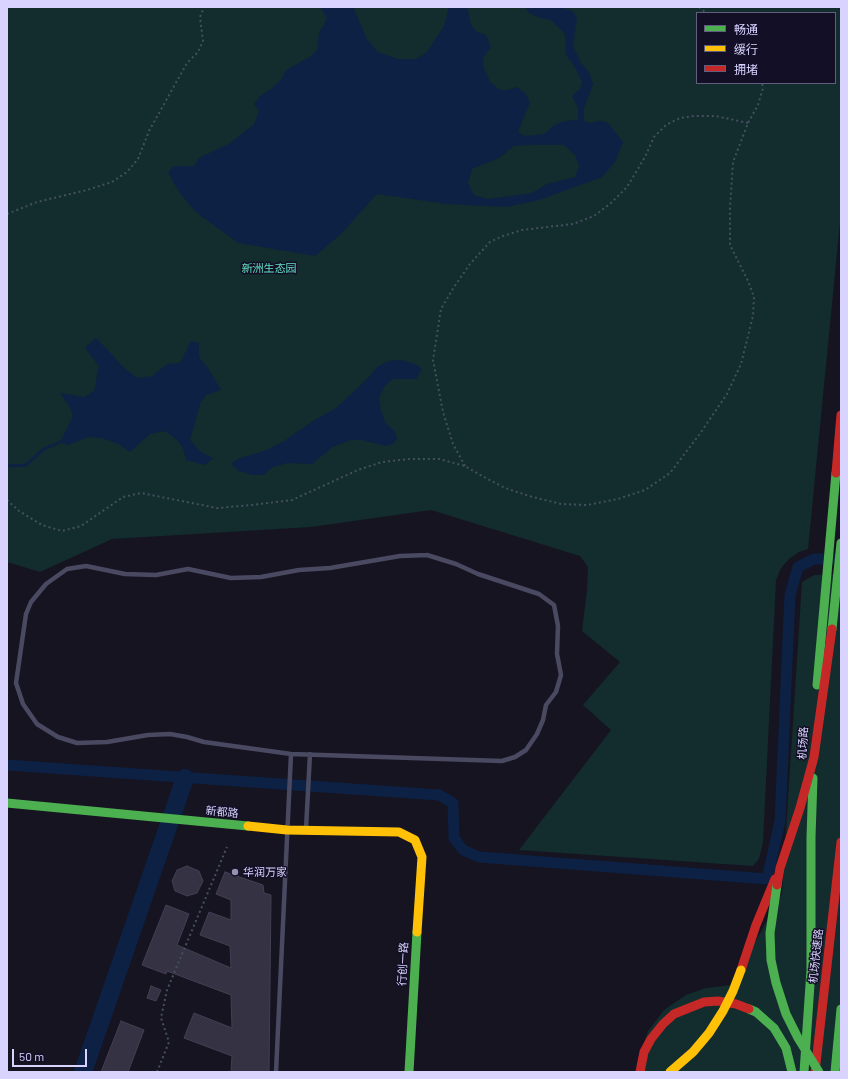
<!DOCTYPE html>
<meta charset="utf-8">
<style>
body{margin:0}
#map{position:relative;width:848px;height:1079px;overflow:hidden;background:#161421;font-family:Barlow,"Noto Sans SC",sans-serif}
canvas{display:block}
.frame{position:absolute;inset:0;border:8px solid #d9d4ff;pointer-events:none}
.legend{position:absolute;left:696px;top:12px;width:140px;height:72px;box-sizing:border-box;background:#130f26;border:1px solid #625e7d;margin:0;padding:5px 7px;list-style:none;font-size:12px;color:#d9d4ff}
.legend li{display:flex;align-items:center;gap:8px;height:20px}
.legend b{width:20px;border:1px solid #625e7d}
.scale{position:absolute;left:12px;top:1049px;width:75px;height:18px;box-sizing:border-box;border:2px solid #d9d4ff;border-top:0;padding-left:5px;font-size:12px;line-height:14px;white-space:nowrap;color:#d9d4ff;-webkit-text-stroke:3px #130f26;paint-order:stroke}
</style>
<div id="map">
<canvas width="848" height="1079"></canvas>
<div class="frame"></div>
<ul class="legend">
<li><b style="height:5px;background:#4caf50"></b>畅通</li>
<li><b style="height:5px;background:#ffc107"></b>缓行</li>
<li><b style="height:5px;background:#c62828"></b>拥堵</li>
</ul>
<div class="scale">50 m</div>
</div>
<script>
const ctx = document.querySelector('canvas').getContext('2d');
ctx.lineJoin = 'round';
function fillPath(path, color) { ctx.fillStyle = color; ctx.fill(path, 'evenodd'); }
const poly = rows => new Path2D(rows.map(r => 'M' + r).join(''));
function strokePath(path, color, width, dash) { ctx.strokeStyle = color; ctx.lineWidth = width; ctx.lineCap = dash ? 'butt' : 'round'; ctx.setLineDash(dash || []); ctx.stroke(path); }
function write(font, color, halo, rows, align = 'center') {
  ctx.font = font + ' Barlow,"Noto Sans SC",sans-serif'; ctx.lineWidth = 3; ctx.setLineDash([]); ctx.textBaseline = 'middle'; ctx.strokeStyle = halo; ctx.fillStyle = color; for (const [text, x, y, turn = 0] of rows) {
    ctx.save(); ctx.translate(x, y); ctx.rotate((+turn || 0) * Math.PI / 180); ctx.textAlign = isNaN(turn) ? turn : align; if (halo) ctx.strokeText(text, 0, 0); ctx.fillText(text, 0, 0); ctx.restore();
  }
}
fillPath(poly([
 [7,7,841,7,841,212,808,549,799,552,789,559,781,568,776,580,763,842,759,859,753,866,519,850,611,730,583,705,620,662,582,631,587,590,588,567,580,556,431,510,311,527,112,539,40,572,7,562],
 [697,13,835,13,835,83,697,83],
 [841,574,841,1072,635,1072,648,1031,664,1010,686,995,706,988,732,985,782,893,802,582,814,575]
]), '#132c2d');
fillPath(poly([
 [317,7,353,7,367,39,378,52,398,59,416,59,427,52,444,26,449,7,467,7,471,25,477,32,486,35,491,47,483,58,484,69,491,83,500,90,508,90,517,87,525,93,530,102,518,132,525,136,544,134,553,126,564,121,578,120,578,108,572,96,580,89,582,82,575,68,566,55,565,34,551,20,540,18,529,13,525,7,561,7,572,11,577,18,573,46,581,63,589,72,593,84,584,108,584,121,590,123,600,121,607,122,623,142,615,162,602,177,539,200,506,207,447,204,377,194,340,235,315,256,238,243,197,213,182,196,172,180,168,172,174,166,194,166,199,158,230,143,254,124,259,111,254,104,260,96,271,89,283,77,285,71,311,56,317,50,319,33,327,19,322,9],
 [530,145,564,145,575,155,579,166,575,177,547,184,532,193,488,199,474,195,468,183,472,169,499,158,514,146],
 [96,338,106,348,122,366,137,378,152,376,167,364,180,363,191,341,199,343,199,357,208,368,221,390,206,395,200,404,190,440,201,452,213,458,205,465,186,460,183,448,177,440,165,431,150,434,130,452,117,443,101,438,88,437,68,445,60,442,73,416,71,409,60,393,84,397,94,391,99,366,85,348],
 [400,360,415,364,422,369,416,379,393,379,385,386,379,397,381,410,385,422,395,432,397,438,394,443,386,446,361,440,351,440,333,447,312,464,287,463,273,467,263,475,253,475,239,471,231,464,237,459,264,451,284,441,313,421,336,408,368,378,377,367,388,361]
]), '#0d2144');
strokePath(poly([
 [7,464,10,466,26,465,44,449,60,442]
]), '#0d2144', 3);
strokePath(poly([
 [7,765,439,795,453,803,454,838,463,850,479,857,767,879,780,821,790,595,798,567,814,559,837,559]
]), '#0d2144', 11);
strokePath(poly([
 [83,1072,185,778]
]), '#0d2144', 18);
const building = poly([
 [187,866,199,871,203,881,197,893,187,896,175,891,172,881,177,870,187,866],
 [225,872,263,885,264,893,271,895,269,1072,231,1072,232,1056,184,1038,194,1013,232,1028,231,995,167,971,166,974,142,965,166,905,189,914,177,945,231,968,230,946,200,935,209,912,231,920,231,900,216,894,225,872],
 [151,986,161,990,156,1001,147,998,151,986],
 [121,1021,144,1030,128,1072,101,1072,121,1021]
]);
fillPath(building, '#343243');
strokePath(building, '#433f54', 1);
strokePath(poly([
 [699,7,706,13],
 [7,214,37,202,87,190,112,182,127,172,138,159,149,131,187,63,198,52,203,41,200,17,204,7],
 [465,466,453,444,443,412,433,360,441,309,454,287,470,264,490,242,503,236,522,230,573,224,594,216,611,203,627,187,645,157,654,137,666,125,680,118,693,116,716,116,748,123],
 [7,500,19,511,42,525,62,531,81,526,123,497,141,493,217,508,252,505,292,500,358,470,382,462,410,459,439,459,465,466,482,476,505,488,529,496,561,504,587,505,618,499,645,490,670,473,699,435,727,394,741,364,753,316,754,297,748,281,730,245,730,208,733,162,748,123,758,105,763,88,762,83],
 [157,1072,169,1042,161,1018,167,990,227,847]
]), '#44505f', 2, [2, 3]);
strokePath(poly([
 [427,555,456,564,478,574,539,594,554,605,558,626,557,654,561,675,556,692,546,705,543,720,537,734,526,750,515,757,502,761,291,754,204,742,187,737,170,734,148,735,107,742,77,743,58,737,37,724,23,704,16,683,26,614,31,602,46,584,67,569,86,566,125,574,156,575,188,569,231,578,261,577,299,570,330,568,400,556,427,555],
 [306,829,310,754],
 [276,1072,291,754]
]), '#4a4962', 4.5);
strokePath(poly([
 [832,629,841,543],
 [817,685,836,473],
 [7,803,248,826],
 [749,1009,756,1012,774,1028,786,1048,792,1072],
 [409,1072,417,932],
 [804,1072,811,970,811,837,813,778],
 [835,1072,841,1009]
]), '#4caf50', 9);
strokePath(poly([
 [248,826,287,830,399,832,415,840,422,857,417,932]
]), '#ffc107', 9);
strokePath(poly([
 [836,473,841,415],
 [741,970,756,925,775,879],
 [640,1072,644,1052,651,1039,663,1024,674,1014,704,1002,718,1001,736,1004,749,1009],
 [815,1072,841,842]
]), '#c62828', 9);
strokePath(poly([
 [777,885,770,933,771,960,776,983,786,1014,798,1038,819,1072]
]), '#4caf50', 9);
strokePath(poly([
 [670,1072,693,1052,709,1033,723,1011,733,991,741,970]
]), '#ffc107', 9);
strokePath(poly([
 [777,885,780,868,800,808,814,757,832,629]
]), '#c62828', 9);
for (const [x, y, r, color] of [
 [235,872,4,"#9591b1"]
]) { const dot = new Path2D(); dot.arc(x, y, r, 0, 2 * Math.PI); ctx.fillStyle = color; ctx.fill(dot); strokePath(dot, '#130f26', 1.5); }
write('11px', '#5fe0c0', '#130f26', [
 ["新洲生态园",269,268]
]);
write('11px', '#d9d4ff', '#130f26', [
 ["机场路",803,743,-87],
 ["新都路",222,812,5],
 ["机场快速路",816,956,-84],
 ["行创一路",403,964,-87]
]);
write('11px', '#d9d4ff', '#130f26', [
 ["华润万家",243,872]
], 'left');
</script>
